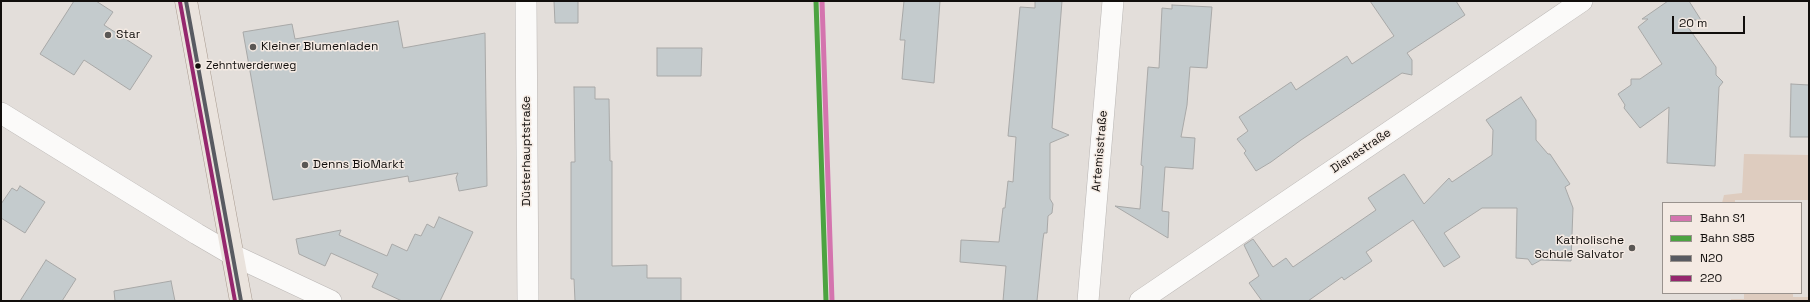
<!DOCTYPE html>
<meta charset="utf-8">
<style>
body{margin:0}
#map{position:relative;width:1810px;height:302px;overflow:hidden;background:#e3deda;font-family:"Space Grotesk",sans-serif}
canvas{display:block}
.frame{position:absolute;inset:0;border:2px solid #110e0c;pointer-events:none}
.legend{position:absolute;left:1662px;top:202px;width:140px;height:92px;box-sizing:border-box;background:#f4eae3;border:1px solid #99928d;margin:0;padding:5px 7px;list-style:none;font-size:12px;color:#110e0c}
.legend li{display:flex;align-items:center;gap:8px;height:20px}
.legend b{width:20px;border:1px solid #99928d}
.scale{position:absolute;left:1672px;top:16px;width:73px;height:18px;box-sizing:border-box;border:2px solid #110e0c;border-top:0;padding-left:5px;font-size:12px;line-height:14px;white-space:nowrap;color:#110e0c;-webkit-text-stroke:3px #f4eae3;paint-order:stroke}
</style>
<div id="map">
<canvas width="1810" height="302"></canvas>
<div class="frame"></div>
<ul class="legend">
<li><b style="height:5px;background:#d474ae"></b>Bahn S1</li>
<li><b style="height:5px;background:#4ca341"></b>Bahn S85</li>
<li><b style="height:5px;background:#595b62"></b>N20</li>
<li><b style="height:5px;background:#95276e"></b>220</li>
</ul>
<div class="scale">20 m</div>
</div>
<script>
const ctx = document.querySelector('canvas').getContext('2d');
ctx.lineJoin = 'round';
function fillPath(path, color) { ctx.fillStyle = color; ctx.fill(path, 'evenodd'); }
const poly = rows => new Path2D(rows.map(r => 'M' + r).join(''));
function strokePath(path, color, width, dash) { ctx.strokeStyle = color; ctx.lineWidth = width; ctx.lineCap = dash ? 'butt' : 'round'; ctx.setLineDash(dash || []); ctx.stroke(path); }
function write(font, color, halo, rows, align = 'center') {
  ctx.font = font + ' "Space Grotesk",sans-serif'; ctx.lineWidth = 3; ctx.setLineDash([]); ctx.textBaseline = 'middle'; ctx.strokeStyle = halo; ctx.fillStyle = color; for (const [text, x, y, turn = 0] of rows) {
    ctx.save(); ctx.translate(x, y); ctx.rotate((+turn || 0) * Math.PI / 180); ctx.textAlign = isNaN(turn) ? turn : align; if (halo) ctx.strokeText(text, 0, 0); ctx.fillText(text, 0, 0); ctx.restore();
  }
}
fillPath(poly([
 [1744,154,1809,155,1809,200,1735,200,1735,203,1722,203,1724,195,1742,193],
 [1744,293,1793,293,1793,297,1809,297,1809,301,1731,301,1731,299,1744,299]
]), '#deccbf');
const building = poly([
 [74,1,96,1,113,12,104,25,152,56,130,90,84,60,74,75,40,54,74,1],
 [554,1,578,1,578,23,555,23,554,1],
 [904,1,940,1,934,83,902,79,905,40,900,40,904,1],
 [1035,1,1062,1,1052,128,1069,135,1050,143,1050,199,1053,204,1052,213,1048,216,1047,233,1044,233,1043,239,1037,301,1003,301,1006,266,960,262,961,240,999,242,1003,208,1005,208,1008,181,1013,182,1016,137,1008,136,1020,7,1035,8,1035,1],
 [1370,1,1456,1,1465,15,1407,53,1412,60,1412,75,1402,73,1301,140,1271,162,1256,171,1244,153,1246,151,1237,139,1248,131,1239,117,1291,82,1296,90,1347,56,1352,64,1394,36,1370,1],
 [1668,1,1689,1,1701,20,1683,20,1716,67,1716,75,1723,82,1719,87,1715,166,1667,163,1669,107,1640,128,1624,108,1625,105,1618,94,1631,85,1631,79,1640,79,1662,64,1638,27,1648,19,1642,19,1668,1],
 [1172,5,1212,7,1207,68,1190,67,1187,105,1181,137,1195,138,1193,169,1165,167,1162,211,1169,212,1168,238,1115,206,1140,209,1143,166,1141,165,1148,67,1159,68,1162,8,1172,9,1172,5],
 [398,21,403,48,485,33,487,186,459,191,456,178,458,173,409,182,408,176,273,200,243,32,292,24,295,39,398,21],
 [657,48,702,48,701,76,657,76,657,48],
 [1791,84,1809,85,1809,137,1790,137,1791,84],
 [574,87,595,87,595,99,609,99,610,161,612,161,612,266,647,265,647,278,681,278,681,301,575,301,574,279,571,279,571,162,575,162,574,87],
 [1521,97,1536,120,1536,140,1548,154,1550,154,1570,184,1565,187,1573,208,1571,261,1541,260,1532,265,1528,259,1516,258,1517,208,1482,208,1444,233,1460,257,1444,267,1413,220,1366,252,1372,261,1344,280,1342,277,1308,301,1262,301,1249,283,1259,276,1244,245,1253,239,1273,267,1286,258,1293,267,1376,210,1368,198,1404,174,1424,204,1449,178,1452,182,1492,155,1493,130,1486,120,1521,97],
 [20,186,45,202,25,233,1,218,1,204,12,188,17,191,20,186],
 [439,217,473,232,440,301,402,301,372,287,378,274,331,253,325,266,299,254,296,239,341,230,339,235,387,256,392,244,407,251,415,234,421,236,427,224,434,228,439,217],
 [46,260,76,279,62,301,20,301,46,260],
 [171,281,175,301,115,301,114,291,171,281]
]);
fillPath(building, '#c4cbcd');
strokePath(building, '#a8a8a7', 1);
const street = poly([
 [526,1,528,301],
 [1,113,197,234,233,255,331,301],
 [1088,301,1113,1],
 [1140,301,1582,1]
]);
const primary = poly([
 [186,1,241,301]
]);
strokePath(street, '#bab6b4', 22);
strokePath(primary, '#a7998e', 23);
strokePath(street, '#fbfaf9', 21);
strokePath(primary, '#eae3dd', 22);
strokePath(poly([
 [186,1,241,301]
]), '#595b62', 4);
strokePath(poly([
 [180,2,235,301]
]), '#95276e', 4);
strokePath(poly([
 [822,1,832,301]
]), '#d474ae', 5);
strokePath(poly([
 [816,1,826,301]
]), '#4ca341', 5);
for (const [x, y, r, color] of [
 [108,35,4,"#5a5754"],
 [253,47,4,"#5a5754"],
 [198,66,3.5,"#110e0c"],
 [305,165,4,"#5a5754"],
 [1632,248,4,"#5a5754"]
]) { const dot = new Path2D(); dot.arc(x, y, r, 0, 2 * Math.PI); ctx.fillStyle = color; ctx.fill(dot); strokePath(dot, '#f4eae3', 1.5); }
write('11px', '#110e0c', '#f4eae3', [
 ["Zehntwerderweg",206,66]
], 'left');
write('12px', '#110e0c', '#f4eae3', [
 ["Star",116,35],
 ["Kleiner Blumenladen",261,47],
 ["Denns BioMarkt",313,165],
 ["Katholische",1624,241,"right"],
 ["Schule Salvator",1624,255,"right"]
], 'left');
write('12px', '#110e0c', '#f4eae3', [
 ["Düsterhauptstraße",527,151,-90],
 ["Artemisstraße",1100,151,-85],
 ["Dianastraße",1361,151,-34]
]);
</script>
